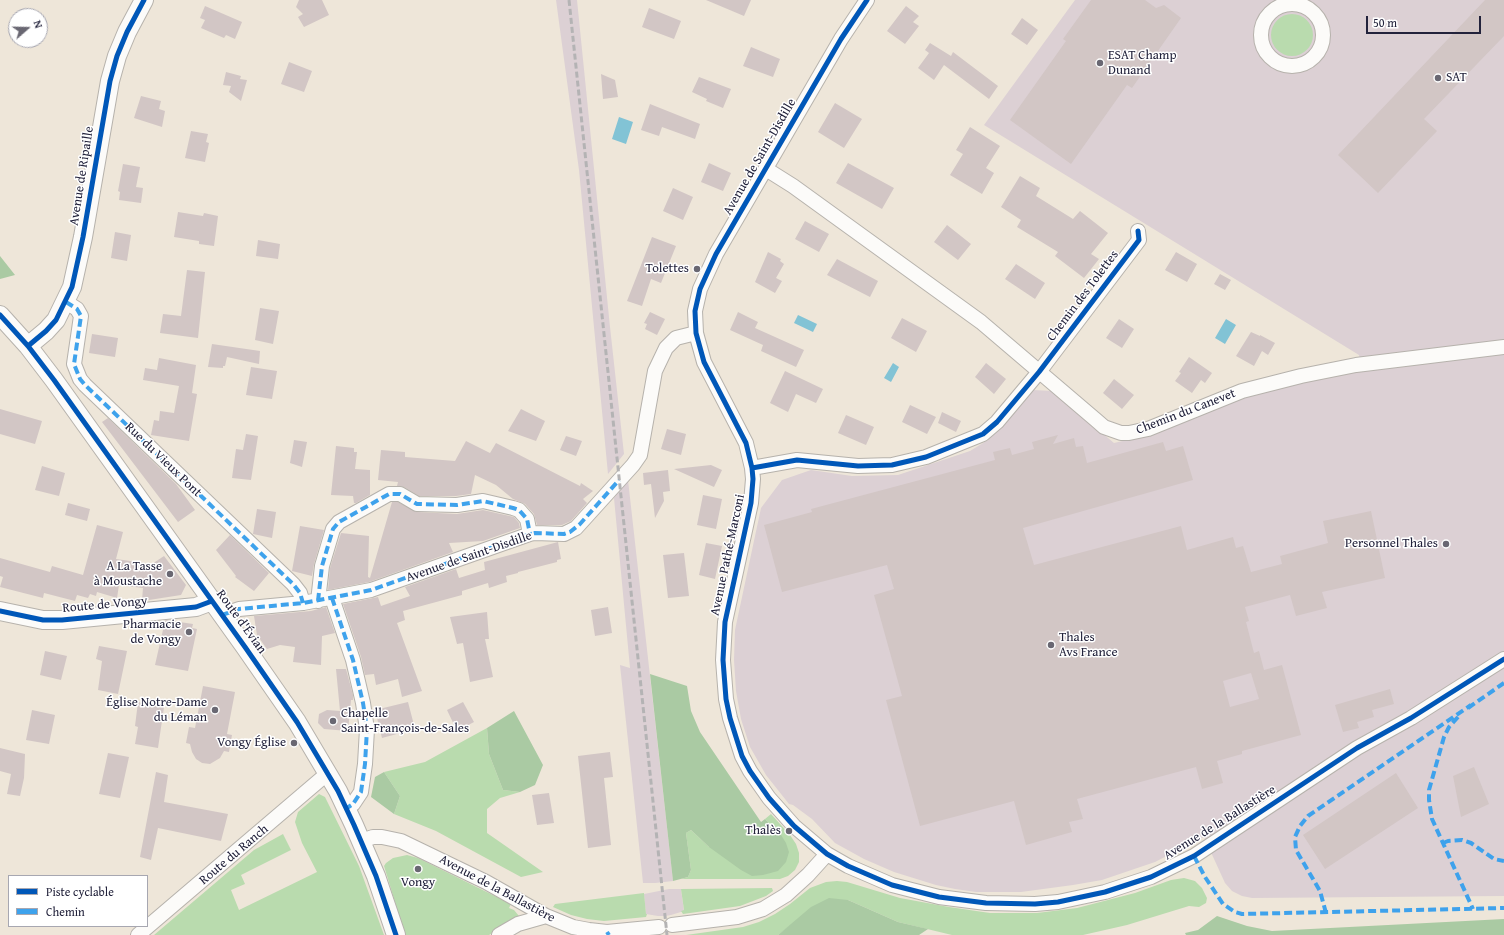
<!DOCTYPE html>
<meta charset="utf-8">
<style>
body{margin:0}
#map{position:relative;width:1504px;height:935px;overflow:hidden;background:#eee6d9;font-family:"Gentium Book Plus",serif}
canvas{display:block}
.legend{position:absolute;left:8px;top:875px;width:140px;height:52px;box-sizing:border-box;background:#fff;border:1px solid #a7a7b1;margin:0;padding:5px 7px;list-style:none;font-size:12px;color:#22223b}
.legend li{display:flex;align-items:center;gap:8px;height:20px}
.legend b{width:20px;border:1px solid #a7a7b1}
.north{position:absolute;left:8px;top:8px;width:40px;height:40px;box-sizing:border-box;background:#fff;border:1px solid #a7a7b1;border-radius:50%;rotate:70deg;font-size:11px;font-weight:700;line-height:16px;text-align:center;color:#22223b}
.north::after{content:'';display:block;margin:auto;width:14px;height:18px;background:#696772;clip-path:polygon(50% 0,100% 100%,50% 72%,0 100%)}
.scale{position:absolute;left:1366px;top:16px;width:115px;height:18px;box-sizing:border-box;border:2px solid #22223b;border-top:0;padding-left:5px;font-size:12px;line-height:14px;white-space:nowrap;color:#22223b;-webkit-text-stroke:3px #fff;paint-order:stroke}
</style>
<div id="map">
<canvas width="1504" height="935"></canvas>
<ul class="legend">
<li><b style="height:5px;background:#0057b8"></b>Piste cyclable</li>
<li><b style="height:5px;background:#3ea2ec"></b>Chemin</li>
</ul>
<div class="north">N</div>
<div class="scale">50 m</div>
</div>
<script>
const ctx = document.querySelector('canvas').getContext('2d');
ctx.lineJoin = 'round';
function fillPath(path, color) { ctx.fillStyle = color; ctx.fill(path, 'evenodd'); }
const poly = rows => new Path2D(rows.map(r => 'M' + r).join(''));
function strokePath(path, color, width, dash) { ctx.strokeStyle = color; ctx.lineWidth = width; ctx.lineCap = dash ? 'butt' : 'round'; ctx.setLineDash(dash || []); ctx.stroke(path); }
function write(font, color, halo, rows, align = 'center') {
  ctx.font = font + ' "Gentium Book Plus",serif'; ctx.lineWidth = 3; ctx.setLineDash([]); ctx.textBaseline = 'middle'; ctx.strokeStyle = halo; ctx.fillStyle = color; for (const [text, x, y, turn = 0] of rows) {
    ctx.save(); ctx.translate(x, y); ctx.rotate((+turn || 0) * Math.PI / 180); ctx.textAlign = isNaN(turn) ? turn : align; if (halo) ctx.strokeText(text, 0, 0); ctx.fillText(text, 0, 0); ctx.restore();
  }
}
fillPath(poly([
 [556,0,577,0,610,327,624,454,608,474,579,170],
 [1075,0,1504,0,1504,896,1252,898,1242,896,1232,891,1225,883,1204,837,1155,862,1102,880,1073,885,1021,892,976,892,955,889,936,885,894,872,864,859,835,843,812,819,793,805,789,804,766,775,750,747,741,719,736,691,734,660,735,630,761,508,782,480,811,470,852,476,898,475,970,451,988,440,1033,390,1052,391,1114,443,1153,434,1253,393,1361,369,1359,355,984,125],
 [628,480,673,881,655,883,643,883,620,665,630,668,614,498],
 [669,889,681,889,684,911,671,915,665,916,658,916,646,914,644,894]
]), '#dcd0d4');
fillPath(poly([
 '1271 35a21 21 0 1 1 42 0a21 21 0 1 1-42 0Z',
 [487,728,489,754,503,790,520,792,500,798,487,809,487,833,543,872,521,877,436,831,394,814,400,796,384,772,425,762],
 [319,794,325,797,359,866,384,935,154,935,254,850,283,834,291,850,241,875,245,884,231,890,239,910,317,872,302,843,295,822,298,812],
 [771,814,790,835,796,844,799,853,799,862,795,870,788,876,780,879,681,879,688,877,691,870,686,833,691,830,709,847,781,835,765,819],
 [407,855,418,858,511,904,509,908,514,910,519,916,489,935,405,935,384,866,386,863,393,858],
 [1184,878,1195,881,1202,888,1207,898,1206,903,1199,907,1189,906,1127,925,1083,935,952,935,898,922,848,900,791,925,778,935,686,935,743,927,759,922,775,914,790,904,810,888,826,882,837,881,847,882,900,898,949,907,990,913,1037,913,1077,908,1135,893,1171,880],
 [772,888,773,891,766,896,740,906,683,914,681,911,684,910,681,889],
 [644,893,646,914,647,914,646,917,604,921,587,919,571,915,553,907,555,904]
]), '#b9dbae');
fillPath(poly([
 [0,256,15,275,0,279],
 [650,674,687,686,691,711,700,732,761,822,765,819,781,835,786,843,789,852,786,862,778,871,763,875,752,876,741,870,709,847,691,830,686,833,691,870,688,877,673,881],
 [514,711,543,765,535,785,520,792,503,790,489,754,487,728],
 [384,772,400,796,394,814,371,797,375,777],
 [829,898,848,900,898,922,928,929,919,935,778,935,811,907],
 [1217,916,1247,926,1272,931,1504,919,1504,935,1186,935,1185,933,1198,930]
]), '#aacaa3');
fillPath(poly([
 [619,117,633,122,626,144,612,139],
 [798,315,817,324,813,332,794,323],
 [1226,319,1236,325,1225,344,1215,338],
 [893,363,899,367,891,382,884,378]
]), '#82c3d5');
fillPath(poly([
 [299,0,322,0,329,15,304,27,298,17,303,14,296,7],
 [706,0,751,0,744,16],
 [1091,0,1145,0,1156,8,1164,5,1181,18,1132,88,1127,85,1071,164,1010,120,1066,41,1063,39],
 [1485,0,1504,0,1504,36,1424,119,1437,131,1378,193,1338,155],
 [205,6,242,22,235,39,226,35,224,38,201,28,205,20,200,18],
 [906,6,919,16,913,22,919,26,905,44,887,31],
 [649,8,681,21,674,39,642,27],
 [1022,18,1038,30,1027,45,1011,34],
 [930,43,951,56,953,52,998,86,989,99,944,65,934,80,918,68,929,53,925,50],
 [751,47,780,59,773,77,743,66],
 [289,62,312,71,304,92,281,84],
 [226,72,241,76,240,79,247,80,241,101,229,92,231,86,223,85],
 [601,74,615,80,618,97,603,99],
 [699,77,731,89,723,108,706,101,707,99,692,92],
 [141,96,161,101,159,109,165,111,162,127,134,118],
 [835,103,862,119,844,148,818,132],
 [650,104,700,124,695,139,662,127,659,136,641,130],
 [970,127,1000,146,986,168,994,173,982,194,950,175,963,154,956,150],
 [191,131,208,134,206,142,209,143,205,162,185,158],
 [709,163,731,173,723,191,701,182],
 [848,163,894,188,882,209,836,183],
 [123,164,140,167,136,187,143,188,141,203,119,200,120,192,118,191],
 [1020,176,1040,188,1036,196,1073,219,1080,211,1108,233,1091,254,1099,259,1084,278,1055,256,1058,252,1017,227,1021,220,1001,207],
 [673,188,693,197,683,220,663,211],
 [178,212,203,216,204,213,218,216,214,246,199,244,199,241,174,237],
 [805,221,829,234,819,252,795,239],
 [947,225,971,244,958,260,934,242],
 [115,232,131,235,127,261,111,258],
 [652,237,676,246,661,283,651,279,642,306,627,301],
 [258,240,280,244,278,259,256,256],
 [768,252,781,259,780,261,784,264,776,278,782,281,775,293,755,282],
 [1176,252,1197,264,1187,282,1165,270],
 [837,259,878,281,870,297,827,275],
 [1016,264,1045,283,1035,299,1005,279],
 [187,270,205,272,198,338,160,333,163,314,181,316],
 [1220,274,1231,280,1225,290,1214,284],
 [260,308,279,311,273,344,255,340],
 [650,312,665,319,657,335,645,329,647,324,644,323],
 [738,312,758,322,755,328,804,350,796,367,761,351,763,345,730,330],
 [902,318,927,331,916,352,891,338],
 [1119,319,1134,329,1122,348,1106,338],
 [1251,332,1260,336,1260,335,1275,343,1268,355,1262,351,1254,366,1236,356],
 [92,334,118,338,115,357,89,353],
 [212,344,260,351,259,364,227,357,225,366,223,366,223,368,208,367],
 [1189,357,1212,373,1205,383,1201,380,1192,393,1175,381,1181,373,1179,372],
 [159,358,196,365,192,393,197,394,189,441,151,435,154,420,159,421,160,411,174,413,179,386,143,380,145,368,157,370],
 [986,363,1006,379,994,394,975,377],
 [251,367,277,371,272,399,246,395],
 [785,371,823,389,816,403,796,394,788,412,770,403],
 [1114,379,1134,395,1122,409,1103,393],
 [910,405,936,417,927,434,902,422],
 [0,409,42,421,35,444,0,434],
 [521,409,545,421,536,441,508,431],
 [942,412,961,421,956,432,938,423],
 [846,415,874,427,866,445,838,433],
 [108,418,176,484,195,510,178,522,102,422],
 [667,429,686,434,681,455,661,449],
 [246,434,258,436,251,480,232,478,236,449,243,450],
 [1058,435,1053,444,1074,438,1076,447,1083,446,1087,463,1163,442,1166,451,1183,446,1193,480,1023,528,1034,565,1181,526,1187,550,1233,537,1236,548,1243,546,1251,572,1282,564,1280,556,1328,543,1323,521,1371,511,1385,578,1322,592,1327,608,1296,616,1290,595,1245,607,1249,621,1246,622,1254,653,1259,651,1264,670,1282,665,1301,735,1242,751,1242,754,1217,761,1223,783,1202,789,1196,767,1077,799,1083,819,1069,822,1072,832,1026,845,1014,801,920,826,886,700,902,696,874,595,894,589,887,565,782,592,764,525,812,512,811,509,995,460,993,452,1010,448,1012,455,1034,449,1032,442],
 [1251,673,1259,699,1230,707,1223,681],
 [566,436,582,441,576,456,560,450],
 [294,440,307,442,302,467,290,463],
 [466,441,490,453,496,443,580,486,581,483,593,491,583,499,587,503,571,521,562,525,537,525,534,514,525,504,513,499,496,485,475,475,471,494,456,496,419,496,404,487,397,486,398,482,378,480,381,450,405,452,405,457,455,461],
 [336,446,354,448,354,452,357,452,355,469,370,470,370,495,356,503,354,503,353,496,331,495],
 [711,465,722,470,714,487,674,469],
 [42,466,65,473,59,496,35,490],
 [668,470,670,491,663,492,664,501,655,518,651,484,644,485,643,473],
 [703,495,722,499,716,529,697,525],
 [392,502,398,502,417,512,457,514,483,510,514,517,519,523,520,528,483,541,449,543,453,552,369,582,328,590,330,568,341,533,369,536,368,577,370,578],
 [68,503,90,509,87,521,65,515],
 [257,509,276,512,272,538,253,534],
 [97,525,123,532,116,559,152,564,164,556,186,585,181,595,149,600,142,600,143,588,119,585,117,598,97,592,96,596,90,594,88,598,77,595,75,601,44,593,43,598,0,587,3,577,0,576,0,558,50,572,52,566,83,575],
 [300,526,324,530,314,564,312,576,292,571],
 [230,535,269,573,254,591,235,577,236,576,216,550],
 [558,542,561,559,557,560,557,562,518,572,518,573,506,576,507,582,489,588,488,583,462,591,462,595,403,611,405,620,397,623,422,691,402,697,398,679,376,685,374,674,365,675,361,657,343,604,378,597,381,606,410,596,405,587,456,569,459,578,485,570,484,562],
 [706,543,722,546,715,579,699,575],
 [684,553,689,596,668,598,663,555],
 [326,607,335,633,322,636,321,665,293,662,295,647,280,645,267,649,257,635,254,616,311,611],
 [608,607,612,633,595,636,591,610],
 [487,612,489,639,485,639,493,677,470,682,463,643,457,644,450,617],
 [166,620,193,624,192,628,197,629,188,671,155,665,165,621],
 [99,646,127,651,118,694,98,690,102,661,96,659],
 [45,651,67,656,61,680,40,675],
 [336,669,346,669,353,695,353,700,351,700,348,731,324,729,318,723,319,714,327,710,340,711],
 [203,686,235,692,227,734,232,735,229,752,224,751,220,758,210,764,202,763,196,759,192,752,190,744,186,743,189,727,195,728],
 [1390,689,1394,704,1372,710,1374,717,1357,722,1359,728,1343,732,1335,705],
 [138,702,164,707,158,748,135,744,138,727,135,726],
 [408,702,415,729,382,738,375,710],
 [463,702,474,722,457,731,447,710],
 [32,710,55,715,49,744,26,740],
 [0,748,25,754,24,778,20,796,7,794,11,774,0,771],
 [610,752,613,777,604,778,611,845,588,848,578,756],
 [108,753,129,757,120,798,99,794],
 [1474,767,1489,804,1461,817,1453,776],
 [156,772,168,775,164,802,228,814,221,841,158,828,151,860,140,857],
 [1396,773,1418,808,1325,869,1303,835],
 [549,793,554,823,537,825,532,795]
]), '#d2c6c5');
const minor = poly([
 [867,0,841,39,716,254,700,289,695,311,696,333,704,362,746,443,752,468,753,479,751,503,725,622,723,660,726,699,730,718,742,756,750,771,769,798,794,826,827,854,848,866,892,885,939,897,986,903,1035,904,1058,902,1105,892,1151,877,1194,856,1357,748,1411,718,1504,659],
 '1261 35a31 31 0 1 1 62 0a31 31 0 1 1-62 0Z',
 [766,169,793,186,981,322,1096,420,1104,427,1121,433,1129,433,1148,429,1242,391,1301,376,1356,365,1504,347],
 [66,302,77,309,81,316,74,364,80,379,85,385,293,584,300,593,303,603],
 [752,468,797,460,858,466,892,465,926,457,983,434,997,422,1039,372,1136,244,1139,240,1138,231],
 [332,598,353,660,363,703,367,729,365,764,361,792,353,804,347,808],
 [318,601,322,566,333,529,339,522,389,494,400,494,417,504,457,505,483,501,513,508,519,510,527,519,530,534],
 [222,615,239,609,303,603,371,590,530,534,535,533,564,534,576,528,633,465,640,455,655,371,666,348,676,338,696,333],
 [361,841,373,837,382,837,401,841,486,882,546,916,573,927,589,930,607,932,659,927],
 [672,925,737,917,763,909,786,895,808,875,827,854],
 [138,935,328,773],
 [499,935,518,924,546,916]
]);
const tertiary = poly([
 [0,315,28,346,54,380,245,647,297,722,338,791,354,825,376,876,396,935],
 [28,346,46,331,56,320,72,287,83,237,110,81,117,56,127,32,144,0],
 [0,611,43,620,62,620,196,607,212,601]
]);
strokePath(minor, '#b6b2ac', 16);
strokePath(tertiary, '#b6b2ac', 20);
strokePath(minor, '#fcfbf9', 14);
strokePath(tertiary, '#fcfbf9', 18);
strokePath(poly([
 [569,0,667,935]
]), '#b4b3b4', 3, [6, 3]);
strokePath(poly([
 [66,302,77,309,81,316,74,364,80,379,85,385,293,584,300,593,303,603],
 [332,598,353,660,363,703,367,729,365,764,361,792,353,804,347,808],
 [318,601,322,566,333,529,339,522,389,494,400,494,417,504,457,505,483,501,513,508,519,510,527,519,530,534],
 [222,615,239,609,303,603,371,590,530,534,535,533,564,534,570,532,580,524,619,480],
 [1468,708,1504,683],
 [1458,717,1449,727,1444,737,1429,790,1429,800,1432,819,1473,909],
 [1443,843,1448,841,1462,840,1471,843,1494,859,1504,861],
 [1194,856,1205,877,1223,904,1235,912,1242,914,1504,908],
 [1326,913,1320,891,1296,850,1295,837,1300,826,1308,816,1471,705],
 [607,932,609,935]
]), '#3ea2ec', 4, [8, 4]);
strokePath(poly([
 [867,0,841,39,716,254,700,289,695,311,696,333,704,362,746,443,752,468,753,479,751,503,725,622,723,660,726,699,730,718,742,756,750,771,769,798,794,826,827,854,848,866,892,885,939,897,986,903,1035,904,1058,902,1105,892,1151,877,1194,856,1357,748,1411,718,1504,659],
 [0,315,28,346,54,380,245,647,297,722,338,791,354,825,376,876,396,935],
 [28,346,46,331,56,320,72,287,83,237,110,81,117,56,127,32,144,0],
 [752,468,797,460,858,466,892,465,926,457,983,434,997,422,1039,372,1136,244,1139,240,1138,231],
 [0,611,43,620,62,620,196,607,212,601]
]), '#0057b8', 5);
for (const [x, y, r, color] of [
 [1100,63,4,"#696772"],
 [1438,78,4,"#696772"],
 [697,269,4,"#696772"],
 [1446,544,4,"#696772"],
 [170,574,4,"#696772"],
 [189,632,4,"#696772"],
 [1051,645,4,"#696772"],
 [215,710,4,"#696772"],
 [333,721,4,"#696772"],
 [294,743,4,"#696772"],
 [789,831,4,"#696772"],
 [418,869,4,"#696772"]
]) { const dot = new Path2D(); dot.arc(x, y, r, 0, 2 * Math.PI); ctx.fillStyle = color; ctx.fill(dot); strokePath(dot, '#fff', 1.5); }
write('13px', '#22223b', '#fff', [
 ["ESAT Champ",1108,56,"left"],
 ["Dunand",1108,71,"left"],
 ["SAT",1446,78,"left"],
 ["Tolettes",689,269],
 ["Personnel Thales",1438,544],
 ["A La Tasse",162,567],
 ["à Moustache",162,582],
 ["Pharmacie",181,625],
 ["de Vongy",181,640],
 ["Thales",1059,638,"left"],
 ["Avs France",1059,653,"left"],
 ["Église Notre-Dame",207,703],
 ["du Léman",207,718],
 ["Chapelle",341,714,"left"],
 ["Saint-François-de-Sales",341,729,"left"],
 ["Vongy Église",286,743],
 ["Thalès",781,831],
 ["Vongy",418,883,"center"]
], 'right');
write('13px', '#22223b', '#fff', [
 ["Avenue de Saint-Disdille",760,157,-60],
 ["Avenue de Ripaille",82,176,-81],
 ["Chemin des Tolettes",1083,296,-53],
 ["Chemin du Canevet",1186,412,-21],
 ["Rue du Vieux Pont",163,460,44],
 ["Avenue Pathé-Marconi",728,555,-78],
 ["Avenue de Saint-Disdille",469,557,-19],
 ["Route de Vongy",105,605,-5],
 ["Route d'Évian",241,622,54],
 ["Avenue de la Ballastière",1220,823,-32],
 ["Route du Ranch",234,855,-40],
 ["Avenue de la Ballastière",497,889,28]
]);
</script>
